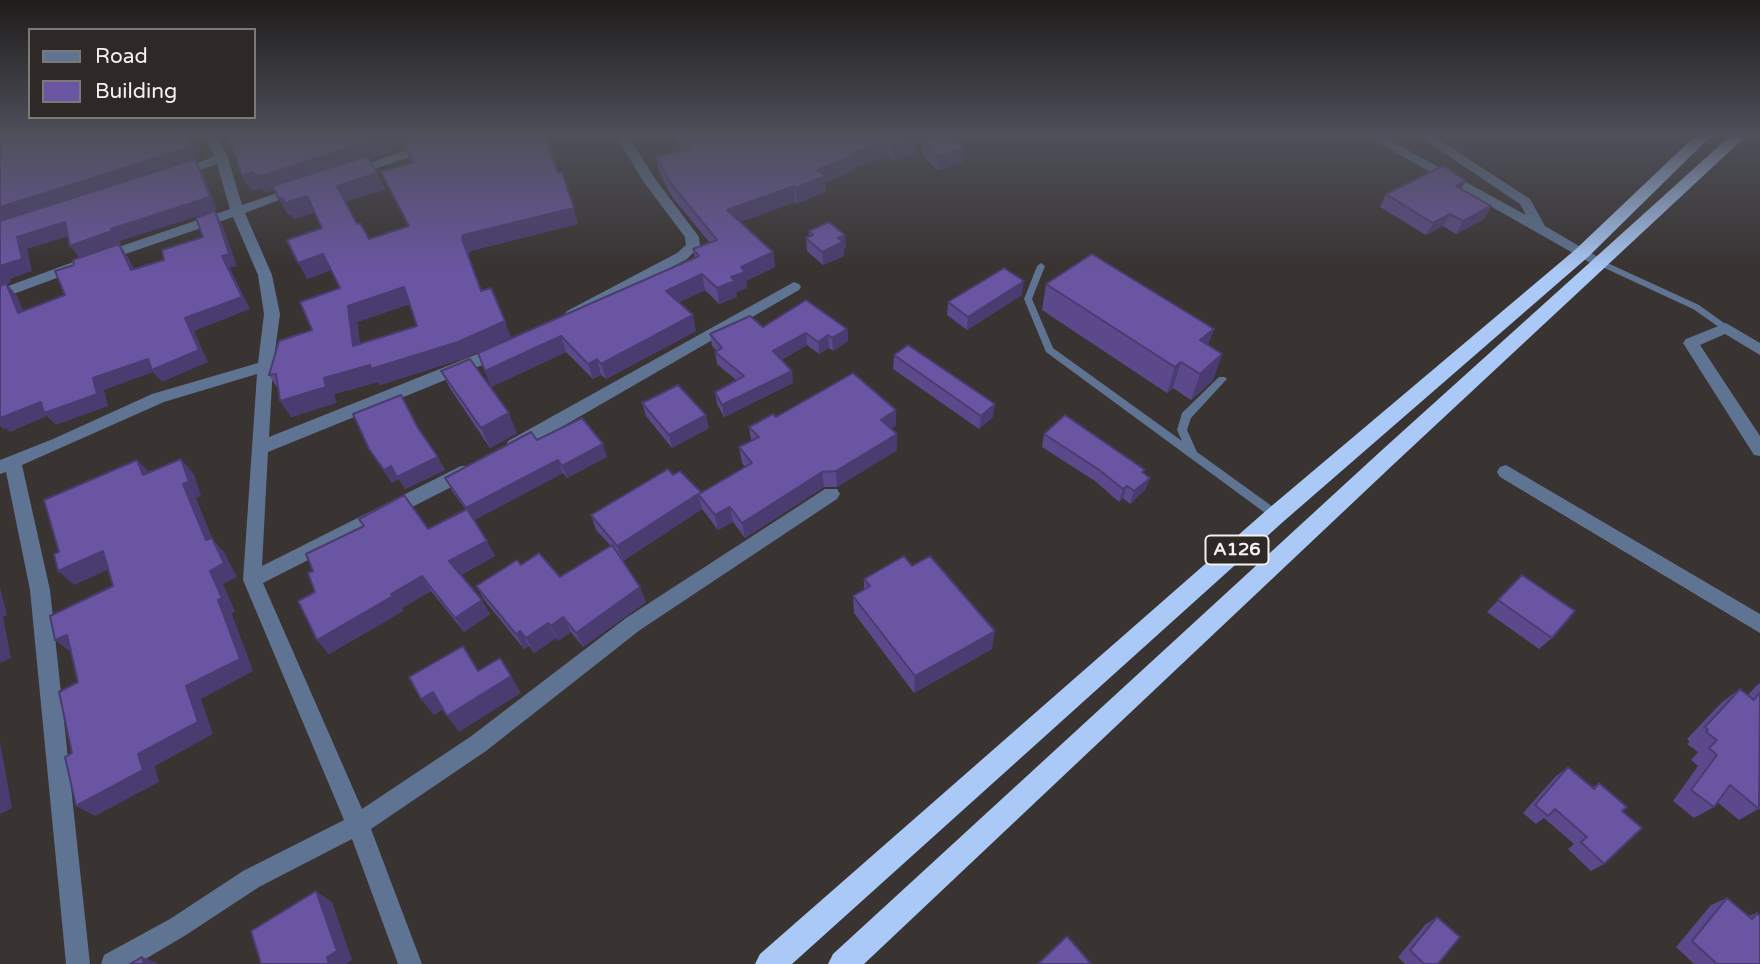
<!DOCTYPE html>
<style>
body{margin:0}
#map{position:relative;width:1760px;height:964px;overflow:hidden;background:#393331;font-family:"Varela Round",sans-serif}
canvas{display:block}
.legend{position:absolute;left:28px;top:28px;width:228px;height:91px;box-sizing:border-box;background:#2e2927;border:2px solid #7d7977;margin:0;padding:9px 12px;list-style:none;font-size:21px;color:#f4f1f0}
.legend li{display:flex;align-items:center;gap:14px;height:35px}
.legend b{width:35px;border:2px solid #7d7977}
</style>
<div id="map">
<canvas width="1760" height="964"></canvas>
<ul class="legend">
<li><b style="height:9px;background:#5f7392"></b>Road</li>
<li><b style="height:19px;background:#6a55a2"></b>Building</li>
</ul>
</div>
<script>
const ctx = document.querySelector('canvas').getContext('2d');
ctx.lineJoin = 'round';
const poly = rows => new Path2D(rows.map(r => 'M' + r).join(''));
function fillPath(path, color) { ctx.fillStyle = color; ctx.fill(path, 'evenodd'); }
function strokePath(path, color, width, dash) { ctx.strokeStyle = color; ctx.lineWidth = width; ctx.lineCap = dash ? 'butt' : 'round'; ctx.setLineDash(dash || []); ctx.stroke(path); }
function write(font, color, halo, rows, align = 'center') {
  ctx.font = font + ' "Varela Round",sans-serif'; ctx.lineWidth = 6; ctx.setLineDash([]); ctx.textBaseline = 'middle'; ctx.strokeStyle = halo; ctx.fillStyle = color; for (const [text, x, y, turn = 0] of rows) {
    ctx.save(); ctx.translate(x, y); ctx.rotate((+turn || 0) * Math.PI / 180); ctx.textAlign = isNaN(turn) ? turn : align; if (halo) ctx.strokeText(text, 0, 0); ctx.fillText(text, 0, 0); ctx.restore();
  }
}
fillPath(poly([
 [1601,260,1699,305,1731,328,1726,331,1723,330,1693,309,1598,265,1598,261,1601,260],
 [1041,263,1045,266,1032,299,1053,348,1182,441,1177,430,1182,413,1219,377,1225,377,1227,379,1225,381,1191,418,1187,430,1197,452,1280,512,1281,515,1280,518,1272,518,1046,352,1024,299,1037,266,1041,263]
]), '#5f7392');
fillPath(poly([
 [204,136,216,136,228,158,242,205,298,186,305,190,245,213,272,275,280,314,273,366,269,437,495,347,507,347,509,351,507,355,268,452,262,566,461,466,473,466,476,471,473,476,263,583,362,809,470,737,626,618,825,489,837,489,840,494,837,499,640,630,486,751,371,829,422,964,398,964,352,839,259,887,186,935,137,964,101,964,104,955,170,919,243,871,344,820,243,580,257,374,164,402,22,465,50,590,90,964,66,964,30,590,6,472,0,474,0,460,53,439,152,394,258,363,264,314,258,275,233,217,108,260,103,261,96,257,98,254,230,209,217,164,177,178,170,174,215,156,204,136],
 [436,136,451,136,431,150,356,175,346,175,345,172,423,144,436,136],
 [616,136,628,136,656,180,699,237,700,246,687,259,572,320,567,319,564,315,567,311,677,253,686,245,685,237,643,181,616,136],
 [1367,136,1382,136,1526,215,1520,204,1511,198,1419,136,1433,136,1530,199,1545,226,1608,263,1606,266,1596,266,1367,136],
 [76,261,81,263,83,266,81,269,0,299,0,289,76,261],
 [794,282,799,284,801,287,799,290,520,451,508,451,506,446,508,441,794,282],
 [1726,323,1760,343,1760,355,1725,334,1700,345,1760,436,1760,456,1754,455,1683,343,1686,339,1726,323],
 [1506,465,1760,614,1760,633,1500,477,1497,472,1500,467,1506,465]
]), '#5f7392');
fillPath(poly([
 [1695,136,1711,136,1588,257,1284,521,792,964,755,964,760,954,1268,509,1576,249,1695,136],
 [1730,136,1746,136,1396,462,864,964,828,964,833,954,1382,450,1730,136]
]), '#abc9f6');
fillPath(poly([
 [224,136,319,137,324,136,548,136,552,149,550,149,558,173,578,224,470,251,468,255,482,291,511,337,465,358,380,385,378,382,334,394,336,403,291,417,278,389,269,375,312,330,340,288,331,270,307,279,322,228,315,212,294,219,291,214,288,215,275,190,264,192,262,188,251,191,242,175,232,148],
 [404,147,411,163,381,172,408,226,369,239,357,224,345,202,385,189,369,159],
 [410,304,417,326,360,344,357,322],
 [673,136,916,136,917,153,893,161,888,157,853,168,853,171,825,182,826,191,797,204,795,202,740,222,773,252,775,267,746,281,747,288,736,292,737,297,719,304,705,290,679,302,696,331,606,379,601,375,593,379,566,352,491,387,485,371,695,258,693,249,710,243,672,197,659,172,656,157,682,150],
 [923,143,964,162,937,170,923,156],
 [1461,189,1491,206,1484,219,1456,234,1443,226,1426,235,1380,207,1386,194],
 [809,231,846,248,844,249,844,256,823,265,807,251,806,238,809,237],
 [1046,284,1214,329,1208,345,1222,354,1213,380,1191,400,1173,388,1167,393,1042,310],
 [1022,295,967,330,947,315,948,302],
 [763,327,847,329,848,341,833,351,829,348,819,354,807,345,781,360,793,383,724,417,717,404,715,392,736,380,717,364,715,352,717,351,712,346,710,334],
 [894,355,993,417,979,429,893,369],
 [441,371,517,433,490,448,451,390],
 [642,403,709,428,672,448,646,416],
 [776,417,896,425,891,429,897,450,837,487,824,487,745,538,733,522,718,530,702,509,623,561,646,602,583,647,571,632,558,641,556,638,534,653,529,646,524,649,485,601,476,586,521,565,560,577,611,546,596,530,591,515,673,475,701,492,745,467,742,463,739,447,751,441,749,427],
 [420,431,445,470,405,489,399,479,392,483,369,449],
 [1044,434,1144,473,1150,478,1145,490,1130,504,1123,498,1119,502,1095,481,1042,447],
 [537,440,607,457,567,478,563,473,474,520,495,556,461,575,490,614,464,632,431,591,402,608,403,611,329,654,317,640,428,529,466,510,452,491,445,478],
 [912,566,992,649,914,693,854,613,853,596,864,590,864,579],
 [1522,575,1552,638,1539,649,1487,612],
 [1760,683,1760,808,1739,820,1717,802,1714,807,1694,818,1673,801,1698,766,1691,760,1698,752,1687,744,1690,742,1687,739,1722,702,1740,689,1748,695,1756,686],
 [1568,767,1592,788,1599,783,1622,811,1604,864,1591,871,1568,849,1574,844,1544,818,1536,824,1523,813,1556,776],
 [1727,898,1748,916,1757,913,1760,964,1694,964,1676,947,1711,905],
 [1437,917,1438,964,1405,964,1398,957,1425,925]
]), '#5b498b');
fillPath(poly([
 [186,136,189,136,198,159,195,160,202,171,217,210,120,241,121,244,80,258,70,246,111,229,210,197,0,222,0,207],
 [224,136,229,136,235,148,231,149],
 [385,136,432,136,403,144,404,147,277,190,264,192,262,188,251,191,242,175],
 [545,136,548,136,552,149,549,150],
 [918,137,917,153,893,161,893,146],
 [888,141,888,157,853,168,853,171,825,182,826,191,797,204,796,188,817,170,850,154],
 [965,148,964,162,937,170,938,157],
 [377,173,385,189,345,202,337,186],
 [1466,181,1459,193,1456,186],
 [794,186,795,202,730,226,727,210],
 [307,196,316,212,294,219,291,214,288,215,279,199],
 [1491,206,1484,219,1456,234,1463,221],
 [574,208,578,224,470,251,468,255,488,307,462,239,463,235],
 [215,211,222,224,237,266,230,268,250,309,194,331,208,362,162,382,153,372,104,390,108,406,56,425,47,416,10,432,6,428,4,429,0,426,0,418,41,402,93,378,185,318,222,256],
 [1450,214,1443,226,1426,235,1433,223],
 [65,222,75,234,27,249,32,271,10,279,11,282,7,284,17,296,29,325,18,313,0,287,0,266,17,237],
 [845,235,846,248,844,249,844,256,823,265,822,252,838,238],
 [119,244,128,257,141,283,131,270],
 [773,252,775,267,746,281,747,288,736,292,737,297,719,304,717,288,731,277,741,267],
 [323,254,332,270,307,279,298,263],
 [702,274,705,290,669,307,666,291],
 [1024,281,1022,295,967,330,968,317],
 [404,287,412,303,357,322,362,362,353,346,348,306],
 [693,315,696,331,606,379,601,364],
 [505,321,511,337,465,358,380,385,378,382,334,394,336,403,291,417,280,401,324,378],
 [847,329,848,341,833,351,832,338],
 [1214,329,1205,355,1200,340],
 [806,333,807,345,774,363,773,351],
 [828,335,829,348,819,354,818,342],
 [561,336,566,352,491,387,485,371],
 [1222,354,1213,380,1191,400,1200,374],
 [597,359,601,375,593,379,588,364],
 [1181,362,1173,388,1167,393,1175,367],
 [792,371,793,383,724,417,722,405],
 [995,404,993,417,979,429,981,416],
 [896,410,896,425,881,435,881,420],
 [509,413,517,433,490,448,481,428],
 [706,415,709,428,672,448,669,435],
 [897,434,897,450,837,487,836,471],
 [603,444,607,457,567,478,562,466],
 [438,457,445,470,405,489,397,477],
 [181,459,194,474,201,496,196,498,213,540,224,552,237,577,223,584,235,611,232,614,253,671,201,699,213,734,155,766,159,782,95,816,76,806,138,754,186,686,218,600,210,571,206,540,183,484],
 [137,460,151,474,143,475],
 [558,460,563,473,473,521,466,508],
 [391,466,399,479,392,483,384,470],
 [822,472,824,487,745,538,742,523],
 [1150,478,1145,490,1130,504,1134,491],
 [1127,486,1123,498,1119,502,1123,489],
 [698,494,702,509,623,561,617,546],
 [730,507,733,522,718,530,715,515],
 [487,541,495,556,458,576,449,561],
 [103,551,118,565,74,585,58,571],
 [422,576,431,591,402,608,403,611,329,654,317,640],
 [0,587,7,615,3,617,11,658,0,663],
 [640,587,646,602,583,647,576,633],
 [482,600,490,614,464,632,455,618],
 [563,617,571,632,558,641,551,626],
 [548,623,556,638,534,653,526,638],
 [520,631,529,646,524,649,516,634],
 [995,631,992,649,914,693,915,676],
 [67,635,72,653,55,640],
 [511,676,521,693,459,732,447,716],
 [433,692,446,708,434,715,421,699],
 [0,742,12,808,0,814],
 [316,891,332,902,352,960,346,964,329,964],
 [142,957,159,964,144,964]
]), '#4a3c71');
const building = poly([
 [0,136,186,136,191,147,0,207,0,136],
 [228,136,318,136,319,137,324,136,385,136,268,174,255,176,253,172,242,175,228,136],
 [426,136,545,136,558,173,562,172,574,208,463,235,462,239,481,291,491,288,505,321,458,342,371,369,370,365,324,378,326,387,280,401,276,374,269,375,279,341,312,330,300,302,340,288,323,254,298,263,287,240,322,228,307,196,285,203,283,198,279,199,273,186,367,156,377,173,337,186,357,224,360,223,369,239,409,226,381,172,414,162,403,144,426,136],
 [404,287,417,326,353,346,348,306,404,287],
 [681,136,916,136,918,137,893,146,888,141,850,154,853,156,817,170,825,176,796,188,794,186,727,210,773,252,741,267,745,272,731,277,735,281,717,288,702,274,666,291,693,315,601,364,597,359,588,364,561,336,485,371,478,353,699,256,693,249,717,240,669,181,656,157,690,148,681,136],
 [946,136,951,136,965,148,938,157,923,143,946,136],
 [195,159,210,197,111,229,112,231,70,246,65,222,17,237,22,259,0,266,0,221,195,159],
 [1443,166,1466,181,1456,186,1491,206,1463,221,1450,214,1433,223,1386,194,1443,166],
 [215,211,229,254,222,256,242,297,185,318,199,350,152,370,148,359,93,378,97,394,78,401,44,413,41,402,0,418,0,286,6,283,18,313,65,295,55,271,74,265,73,260,119,244,131,270,164,260,162,250,203,237,196,218,215,211],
 [829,222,845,235,838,238,843,242,822,252,806,238,813,235,809,231,829,222],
 [1092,254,1214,329,1200,340,1222,354,1200,374,1181,362,1175,367,1046,284,1092,254],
 [1004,268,1024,281,968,317,948,302,1004,268],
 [806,300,847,329,832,338,828,335,818,342,806,333,773,351,792,371,722,405,715,392,744,376,715,352,722,348,710,334,750,316,763,327,806,300],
 [908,345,995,404,981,416,894,355,908,345],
 [470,359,509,413,481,428,441,371,470,359],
 [853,373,896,410,881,420,897,434,836,471,822,472,742,523,730,507,715,515,698,494,617,546,591,515,668,469,673,475,680,471,701,492,699,494,752,463,739,447,759,437,749,427,773,414,776,417,853,373],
 [678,385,706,415,669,435,642,403,678,385],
 [401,395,418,428,438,457,397,477,391,466,384,470,369,449,353,414,401,395],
 [1065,415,1145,470,1142,472,1150,478,1134,491,1127,486,1123,489,1098,469,1044,434,1065,415],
 [582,418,603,444,562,466,558,460,466,508,445,478,531,432,537,440,582,418],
 [181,459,189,482,183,484,206,540,212,538,224,563,210,571,222,598,218,600,240,659,186,686,198,722,138,754,143,770,76,806,65,757,72,753,59,692,78,682,67,635,55,640,50,616,113,586,103,551,58,571,54,554,59,552,44,500,137,460,143,475,181,459],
 [404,495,428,529,467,509,487,541,449,561,482,600,455,618,422,576,391,594,393,596,317,640,298,601,315,592,308,573,313,571,306,554,364,526,359,519,404,495],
 [612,545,640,587,576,633,563,617,551,626,548,623,526,638,520,631,516,634,476,586,517,560,521,565,539,553,560,577,612,545],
 [904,556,912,566,930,556,995,631,915,676,853,596,870,586,864,579,904,556],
 [1522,575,1575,611,1552,638,1498,600,1522,575],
 [463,646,478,671,500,658,511,676,447,716,433,692,421,699,409,677,463,646],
 [1740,689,1754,700,1760,692,1759,809,1730,785,1714,807,1691,790,1717,755,1709,748,1717,740,1706,732,1708,730,1705,727,1740,689],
 [1568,767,1594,789,1599,783,1627,807,1622,811,1642,828,1604,864,1581,842,1587,837,1555,809,1548,816,1535,805,1568,767],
 [316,891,337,951,327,957,329,964,261,964,251,931,316,891],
 [1727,898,1752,919,1757,913,1760,916,1760,964,1717,964,1692,941,1727,898],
 [1437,917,1460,937,1438,964,1424,964,1410,950,1437,917],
 [1067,936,1091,964,1038,964,1067,936],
 [142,957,144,964,130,964,142,957]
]);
fillPath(building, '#6a55a2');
strokePath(building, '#4a3c71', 2);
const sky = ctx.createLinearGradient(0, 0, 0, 271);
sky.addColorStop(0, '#1f1c1b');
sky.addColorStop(0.5, '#4e505a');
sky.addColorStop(1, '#4e505a00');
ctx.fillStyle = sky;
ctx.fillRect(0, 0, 1760, 271);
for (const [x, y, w] of [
 [1237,550,63]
]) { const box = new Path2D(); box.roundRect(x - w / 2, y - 14.5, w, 29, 5); ctx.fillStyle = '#2e2927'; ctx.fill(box); strokePath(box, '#f4f1f0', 2); }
write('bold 18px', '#f4f1f0', null, [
 ["A126",1237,550]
]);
</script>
